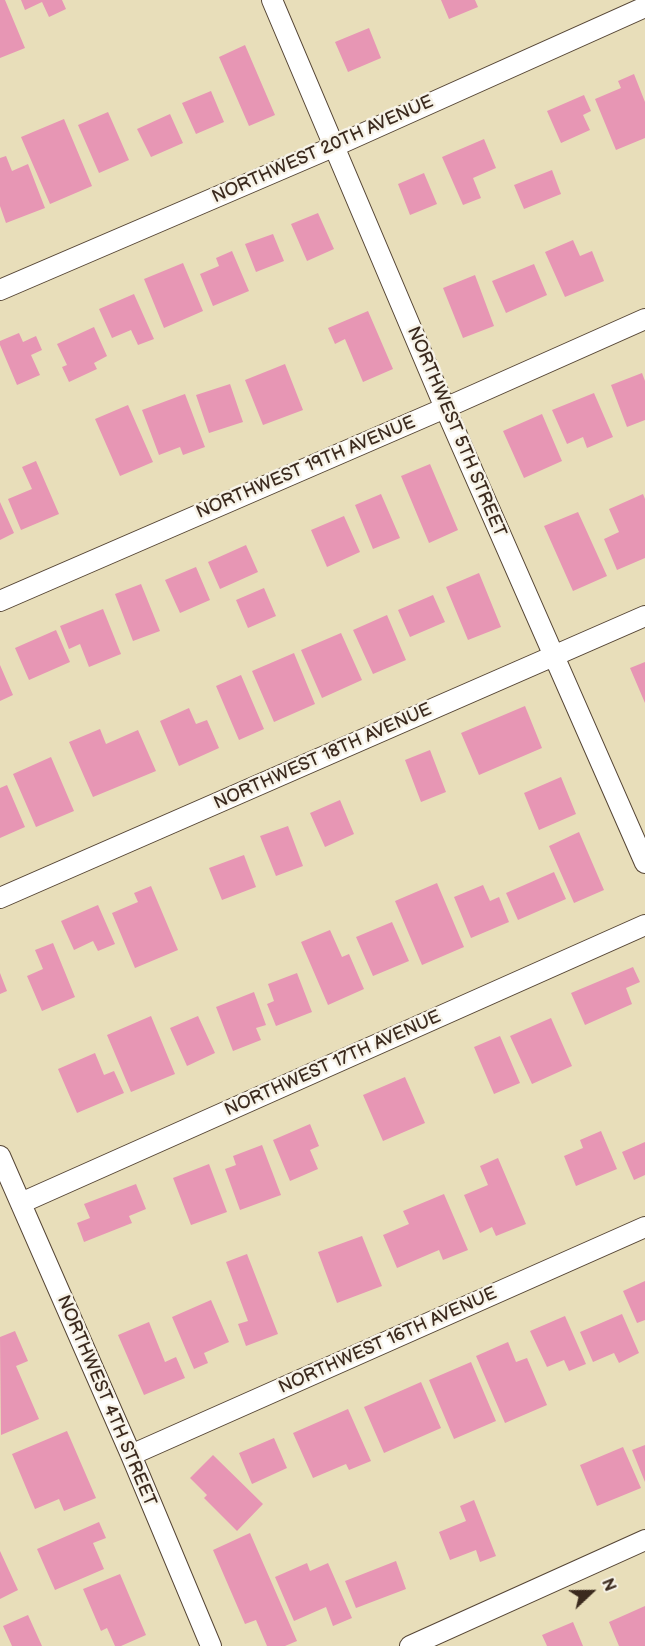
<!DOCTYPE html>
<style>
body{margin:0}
#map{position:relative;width:645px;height:1646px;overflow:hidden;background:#e8deba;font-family:"Balsamiq Sans",sans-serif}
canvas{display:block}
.north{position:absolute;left:561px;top:1562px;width:60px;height:60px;-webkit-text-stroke:4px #f7f3e8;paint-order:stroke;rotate:68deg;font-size:16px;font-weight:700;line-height:24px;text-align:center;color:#3b2a1e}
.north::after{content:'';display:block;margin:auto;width:21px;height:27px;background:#3b2a1e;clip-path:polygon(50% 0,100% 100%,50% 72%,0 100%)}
</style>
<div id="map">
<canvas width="645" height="1646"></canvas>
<div class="north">N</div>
</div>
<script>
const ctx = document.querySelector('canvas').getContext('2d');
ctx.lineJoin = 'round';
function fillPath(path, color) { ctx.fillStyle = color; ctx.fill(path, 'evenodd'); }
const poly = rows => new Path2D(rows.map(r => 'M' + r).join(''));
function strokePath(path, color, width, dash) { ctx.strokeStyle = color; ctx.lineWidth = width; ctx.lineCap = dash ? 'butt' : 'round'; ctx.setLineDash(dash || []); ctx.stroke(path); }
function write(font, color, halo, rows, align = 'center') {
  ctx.font = font + ' "Balsamiq Sans",sans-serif'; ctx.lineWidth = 5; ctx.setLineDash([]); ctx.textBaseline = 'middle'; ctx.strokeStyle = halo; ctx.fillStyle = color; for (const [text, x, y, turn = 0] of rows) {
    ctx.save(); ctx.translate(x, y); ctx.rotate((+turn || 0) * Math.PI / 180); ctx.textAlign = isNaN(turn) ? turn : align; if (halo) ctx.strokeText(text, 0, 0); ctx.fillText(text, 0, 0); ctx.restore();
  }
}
fillPath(poly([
 [0,0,5,0,25,48,0,58],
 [21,0,62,0,66,9,49,17,42,2,25,10],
 [441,0,475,0,478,7,449,19],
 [369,28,381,58,348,72,335,42],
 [245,45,275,115,249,126,219,57],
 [634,74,645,102,645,138,616,150,595,99,621,88,618,81],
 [211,91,224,122,196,134,182,103],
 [584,95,591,111,583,115,590,130,561,143,547,111],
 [108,112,129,160,99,173,78,125],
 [170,114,183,143,151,157,137,129],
 [64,119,92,186,50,204,21,137],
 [484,139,496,168,473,178,481,198,463,205,442,157],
 [6,156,12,171,28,164,45,208,6,223,0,206,0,158],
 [552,170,561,194,524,209,514,185],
 [424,173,437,204,410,215,398,184],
 [318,213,334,249,307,261,291,224],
 [273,234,284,261,256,272,245,244],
 [573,240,580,256,592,251,604,281,565,297,545,252],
 [232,251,249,291,213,306,200,274,219,266,216,258],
 [183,263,203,311,164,328,144,279],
 [534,264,547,295,506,313,492,281],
 [475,275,494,326,463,338,443,288],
 [134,294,154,339,138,345,131,330,112,338,99,309],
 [368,311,393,369,363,382,345,339,335,344,328,328],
 [94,327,107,356,94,363,97,369,69,382,62,367,67,365,57,344],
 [19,333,23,342,36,336,42,350,31,355,40,375,17,385,0,345,0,341],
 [285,364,303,410,263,425,245,380],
 [642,373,645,381,645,420,627,427,611,385],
 [230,384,243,422,209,433,196,395],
 [594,393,613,437,587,448,583,437,567,444,552,410],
 [185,394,205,447,183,455,180,447,159,455,142,410],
 [128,405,153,462,120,476,95,419],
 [542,414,562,461,524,478,503,431],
 [36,461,59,514,21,530,8,499,32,489,22,467],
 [430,464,458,530,429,543,401,476],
 [381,494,400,538,373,549,355,505],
 [643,494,645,499,645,558,617,570,604,539,619,532,609,509],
 [0,502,14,533,0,540],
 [578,512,607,576,573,591,544,526],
 [344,516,360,552,327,567,311,530],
 [246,545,258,572,220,589,208,562],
 [196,567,210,600,180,613,165,580],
 [479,573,501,627,468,640,446,587],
 [141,584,160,631,133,641,115,594],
 [264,588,276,616,248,628,236,600],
 [433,595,445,622,410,637,398,610],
 [103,609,121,654,89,667,80,644,69,649,60,626],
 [387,615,406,660,373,674,353,630],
 [56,630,70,662,29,680,15,648],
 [341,633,362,680,322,698,301,650],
 [294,653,315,704,274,722,252,671],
 [645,662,645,703,630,668],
 [0,665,13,695,0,701],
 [241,675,264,729,239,740,216,686],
 [525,706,542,748,479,775,461,733],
 [189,708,196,724,207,720,219,748,179,766,160,721],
 [100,729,106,744,138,730,156,771,93,797,69,742],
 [430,750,446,792,421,802,405,760],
 [51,757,74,811,36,827,13,774],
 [561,777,576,814,539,830,524,793],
 [7,785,25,827,0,838,0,788],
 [340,800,354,834,325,847,310,813],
 [288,826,303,866,276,876,260,836],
 [579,832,604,890,574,903,549,846],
 [244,855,256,887,222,900,209,868],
 [554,872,566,899,518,920,506,893],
 [437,883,464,947,422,965,395,901],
 [483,885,490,901,499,897,509,922,471,938,454,897],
 [151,886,178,950,135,968,112,913,138,902,134,893],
 [98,905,115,944,98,951,93,941,74,950,61,921],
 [392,922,409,961,373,976,356,937],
 [330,930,342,957,349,954,364,989,328,1005,301,942],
 [53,943,75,997,42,1011,27,976,43,969,35,950],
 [633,967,640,982,626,988,632,1004,585,1025,571,993],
 [0,973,7,991,0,994],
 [297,973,312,1012,276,1026,267,1004,274,1001,268,984],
 [254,992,266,1025,256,1028,261,1040,233,1051,216,1007],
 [151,1016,175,1074,131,1092,107,1035],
 [198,1016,215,1053,187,1066,170,1028],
 [551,1018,572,1066,532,1084,510,1036],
 [500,1036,520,1083,494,1094,474,1047],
 [95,1053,104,1075,114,1071,124,1093,77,1113,58,1069],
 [405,1077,425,1123,383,1141,363,1095],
 [310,1124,319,1146,310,1150,318,1169,290,1181,273,1140],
 [601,1131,617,1169,576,1186,564,1156,583,1148,580,1140],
 [645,1142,645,1175,634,1180,622,1152],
 [262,1145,281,1195,240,1210,225,1169,236,1165,233,1156],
 [498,1158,526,1224,496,1236,492,1227,480,1233,464,1195,488,1185,480,1166],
 [209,1164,227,1212,191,1225,173,1178],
 [136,1184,146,1209,129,1216,132,1223,84,1242,77,1223,90,1218,84,1204],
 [444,1194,468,1250,443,1260,439,1250,397,1268,383,1235,409,1224,403,1211],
 [362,1236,382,1286,337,1303,318,1252],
 [247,1254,278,1334,246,1346,238,1324,248,1321,226,1262],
 [645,1281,645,1320,637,1323,623,1291],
 [211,1300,229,1342,204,1353,208,1363,194,1369,172,1317],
 [622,1314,639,1353,619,1363,614,1353,593,1362,580,1332],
 [565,1316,586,1364,569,1371,564,1360,547,1367,530,1331],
 [149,1322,165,1362,176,1357,185,1378,144,1395,118,1335],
 [15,1331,28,1361,16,1366,39,1419,1,1435,0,1337],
 [508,1342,516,1362,527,1358,547,1405,505,1423,476,1356],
 [471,1362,496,1421,454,1439,429,1380],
 [421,1382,441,1428,384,1453,364,1407],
 [348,1409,371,1461,349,1470,346,1464,313,1478,293,1433],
 [67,1431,96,1498,64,1511,59,1499,35,1509,12,1454],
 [274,1438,287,1468,252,1484,239,1453],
 [645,1445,645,1482,632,1450],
 [623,1447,641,1488,597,1506,580,1465],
 [213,1455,263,1504,237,1531,204,1498,207,1495,190,1478],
 [474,1500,496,1556,480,1562,476,1550,450,1560,439,1532,466,1521,460,1506],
 [99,1522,106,1538,93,1543,104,1569,55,1590,37,1549],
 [250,1533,297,1641,285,1646,267,1646,256,1620,245,1624,213,1550],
 [0,1551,18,1590,0,1599],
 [396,1561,406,1589,356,1608,345,1581],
 [307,1563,310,1571,328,1563,352,1618,333,1626,326,1607,294,1621,275,1577],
 [120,1574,146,1635,121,1646,115,1646,107,1628,101,1631,83,1589],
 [645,1606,645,1646,619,1646,609,1622],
 [28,1615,42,1646,12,1646,3,1626],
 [573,1622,583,1646,547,1646,542,1635]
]), '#e796b4');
const street = poly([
 [272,0,445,408,645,863],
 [0,290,333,147,645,7],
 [0,601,445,408,645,319],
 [0,898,645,616],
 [0,1156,131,1455,211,1646],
 [21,1203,645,925],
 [131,1455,645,1227],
 [410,1646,645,1540]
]);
strokePath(street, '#554535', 22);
strokePath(street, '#fff', 20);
write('18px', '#3b2a1e', '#f7f3e8', [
 ["NORTHWEST 20TH AVENUE",323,150,-24],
 ["NORTHWEST 5TH STREET",456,432,67],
 ["NORTHWEST 19TH AVENUE",306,468,-23],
 ["NORTHWEST 18TH AVENUE",323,757,-24],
 ["NORTHWEST 17TH AVENUE",333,1064,-24],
 ["NORTHWEST 16TH AVENUE",388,1341,-24],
 ["NORTHWEST 4TH STREET",106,1401,67]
]);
</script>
